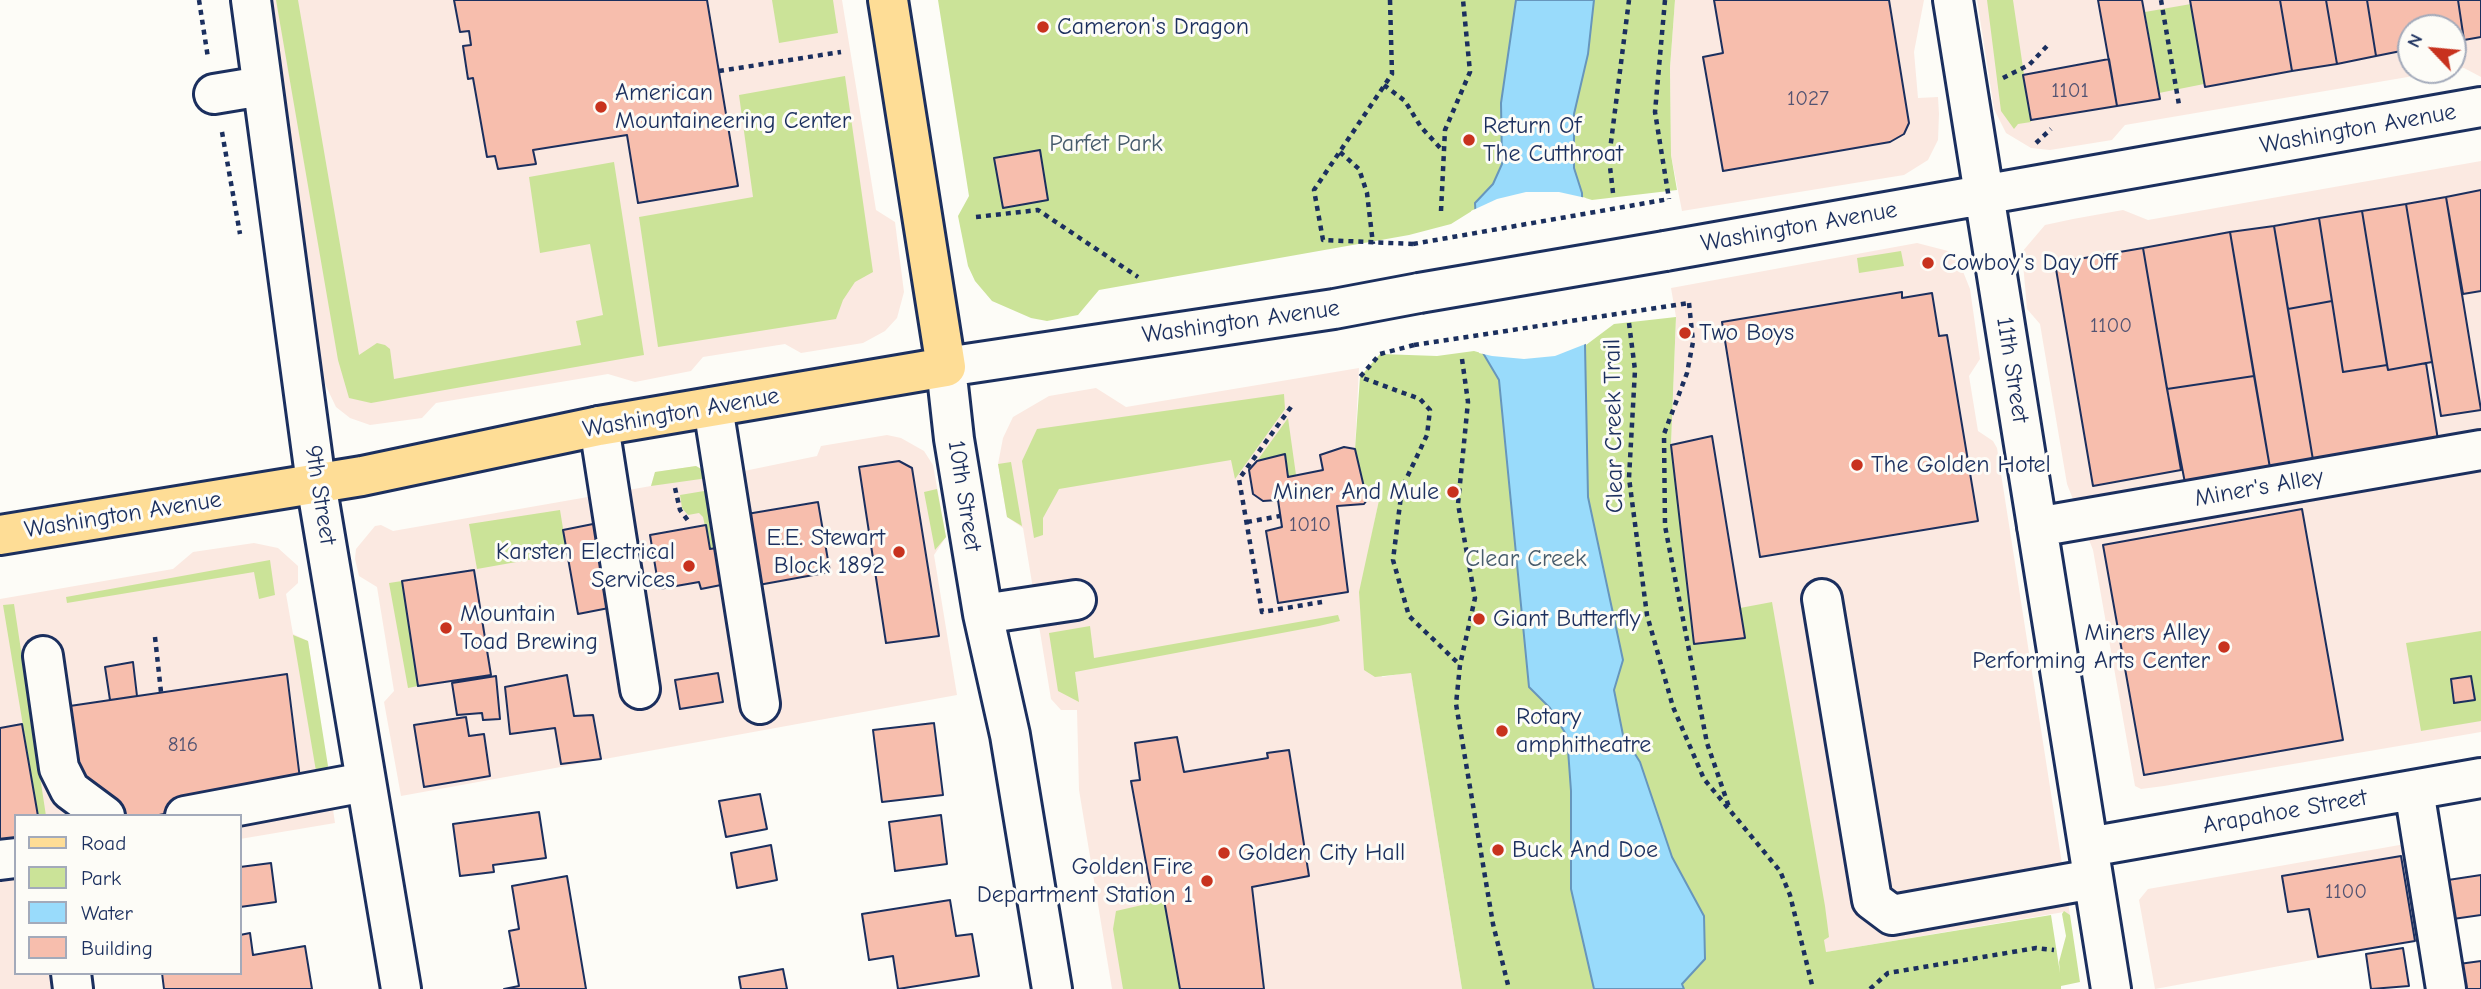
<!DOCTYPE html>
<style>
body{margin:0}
#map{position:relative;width:2481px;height:989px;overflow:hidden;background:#fdfcf7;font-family:"Comic Neue",sans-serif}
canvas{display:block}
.legend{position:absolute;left:14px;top:814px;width:228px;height:161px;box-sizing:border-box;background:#fdfcf7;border:2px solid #a3aaba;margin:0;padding:9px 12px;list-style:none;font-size:21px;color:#1b2f5e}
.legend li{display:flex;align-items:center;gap:14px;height:35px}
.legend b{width:35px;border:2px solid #a3aaba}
.north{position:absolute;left:2397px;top:14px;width:70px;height:70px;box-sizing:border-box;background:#fdfcf7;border:2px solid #a3aaba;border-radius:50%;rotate:296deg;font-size:19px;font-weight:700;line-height:28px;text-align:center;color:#1b2f5e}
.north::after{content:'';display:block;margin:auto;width:24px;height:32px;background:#c8321e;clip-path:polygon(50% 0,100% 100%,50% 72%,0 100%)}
</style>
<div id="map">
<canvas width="2481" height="989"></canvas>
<ul class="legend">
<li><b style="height:9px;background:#fedd96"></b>Road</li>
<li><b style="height:19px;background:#cbe398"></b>Park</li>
<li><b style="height:19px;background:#99dbfb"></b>Water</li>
<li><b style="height:19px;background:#f7bead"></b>Building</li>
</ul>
<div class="north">N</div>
</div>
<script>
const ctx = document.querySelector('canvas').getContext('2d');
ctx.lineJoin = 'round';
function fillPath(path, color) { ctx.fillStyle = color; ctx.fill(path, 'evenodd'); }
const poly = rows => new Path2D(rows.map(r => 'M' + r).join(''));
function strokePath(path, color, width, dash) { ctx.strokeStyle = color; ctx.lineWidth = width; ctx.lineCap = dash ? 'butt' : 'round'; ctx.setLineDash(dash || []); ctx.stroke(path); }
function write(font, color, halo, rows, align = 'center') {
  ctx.font = font + ' "Comic Neue",sans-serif'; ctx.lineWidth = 6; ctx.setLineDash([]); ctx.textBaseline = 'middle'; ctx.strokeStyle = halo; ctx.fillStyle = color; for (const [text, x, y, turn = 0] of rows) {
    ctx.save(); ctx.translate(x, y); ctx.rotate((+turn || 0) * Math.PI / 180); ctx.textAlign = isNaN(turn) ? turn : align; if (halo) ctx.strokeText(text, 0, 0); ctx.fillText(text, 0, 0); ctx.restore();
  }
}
fillPath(poly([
 [265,0,842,0,876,210,895,222,904,292,897,318,885,331,863,343,801,353,785,344,703,357,691,371,635,382,608,374,436,403,422,418,370,425,350,418,336,407,324,382],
 [1675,0,1924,0,1914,52,1918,98,1938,97,1939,114,1938,140,1928,160,1904,175,1682,211,1671,155,1670,68],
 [1977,0,2481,0,2481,77,2464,68,2453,69,2453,28,2411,28,2411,70,2449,70,2125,125,2112,140,2050,150,2031,148,2006,133,1994,109],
 [2481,161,2481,732,2164,786,2141,789,2135,786,2093,550,2067,484,2040,324,2027,309,2022,252,2045,225,2073,219,2123,210,2148,220],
 [1917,243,1948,251,1958,259,1970,289,1980,359,1969,376,1978,431,1993,441,1997,448,2070,915,2064,912,1815,954,1694,644,1671,445,1676,317,1671,288],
 [1359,368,1355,449,1365,490,1381,491,1360,592,1382,677,1411,672,1462,989,1112,989,1079,790,1077,710,1061,710,1051,699,1023,528,1007,517,998,464,1003,438,1013,417,1049,396,1096,388,1126,407],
 [887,435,901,438,924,451,933,465,946,537,934,555,957,695,401,796,384,702,394,691,377,587,359,576,355,559,356,549,375,526,381,525,393,531,651,486,655,472,696,466,715,477,817,456,821,446],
 [254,543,278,548,298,566,298,583,286,594,293,634,308,641,335,823,240,839,240,816,16,816,16,973,87,973,89,989,0,989,0,599,173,569,193,552],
 [2434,839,2450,939,2415,941,2155,989,2139,900,2148,889]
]), '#fbe9e1');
fillPath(poly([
 [276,0,298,0,359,355,377,343,385,345,390,349,394,379,581,345,576,321,603,315,590,244,540,253,529,177,614,162,644,355,371,403,349,398,338,360],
 [772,0,833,0,838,33,779,43],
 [938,0,1516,0,1501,103,1502,164,1493,184,1475,203,1475,209,1451,224,1409,235,1099,290,1078,315,1047,321,1031,318,992,301,975,281,968,266,958,216,969,196],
 [1594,0,1675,0,1670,68,1671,155,1677,190,1592,200,1582,197,1574,168,1574,114,1588,54],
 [1987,0,2013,0,2031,122,2018,124,2014,129,2001,111],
 [2191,4,2204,84,2159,93,2145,12],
 [845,76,873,272,855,282,843,300,836,319,658,347,639,217,753,197,739,95],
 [1901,251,1904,266,1859,273,1857,258],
 [1676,317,1671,445,1694,644,1745,638,1740,608,1772,602,1825,906,1829,937,1824,940,1826,952,2051,915,2060,973,2059,962,2066,936,2062,914,2064,911,2070,915,2080,982,2061,986,2061,989,1462,989,1411,673,1375,677,1364,670,1359,592,1381,491,1365,490,1361,485,1355,449,1360,377,1380,354,1437,356,1474,351,1492,356,1586,345,1614,324],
 [1284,394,1285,409,1235,479,1231,460,1059,489,1043,518,1043,535,1034,538,1022,461,1037,429],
 [1288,418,1296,475,1288,477,1284,454,1257,461],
 [1011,462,1022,526,1007,517,998,464],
 [696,466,715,477,651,486,655,472],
 [716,489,725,547,710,549,703,517,699,513,688,515,682,508,680,495],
 [937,489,946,537,935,550,924,492],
 [560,510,567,553,477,569,469,524],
 [270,560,275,595,259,599,254,572,67,603,66,597],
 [402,581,418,686,408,688,389,583],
 [14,604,46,816,38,816,3,605],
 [1338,615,1340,621,1319,626,1075,672,1079,702,1058,691,1049,633,1090,626,1094,658],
 [2481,631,2481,721,2421,731,2406,643],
 [293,635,308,641,328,766,325,773,317,777],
 [1164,900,1180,989,1123,989,1113,929,1116,911]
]), '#cbe398');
const water = poly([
 [1516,0,1594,0,1588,54,1574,114,1574,168,1582,193,1588,497,1623,660,1614,690,1623,735,1640,762,1672,857,1704,916,1705,959,1682,984,1684,989,1594,989,1571,889,1571,791,1567,736,1550,708,1529,687,1499,380,1483,353,1475,203,1493,184,1502,164,1501,103,1516,0]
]);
fillPath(water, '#99dbfb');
strokePath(water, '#6796bc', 2);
fillPath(poly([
 [1526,192,1559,192,1586,198,1588,343,1555,356,1524,359,1492,356,1479,353,1471,211,1497,199]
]), '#fdfcf7');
const building = poly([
 [454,0,707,0,738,186,638,203,627,135,533,150,536,164,498,169,495,156,487,157,473,78,468,79,463,46,471,45,469,31,460,32,454,0],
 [1714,0,1889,0,1909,123,1904,134,1890,142,1723,171,1703,57,1723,53,1714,0],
 [2098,0,2142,0,2160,99,2117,106,2098,0],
 [2190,0,2280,0,2292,71,2205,87,2190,0],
 [2280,0,2326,0,2337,64,2292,71,2280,0],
 [2326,0,2367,0,2376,56,2337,64,2326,0],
 [2367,0,2458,0,2464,40,2453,42,2453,28,2411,28,2411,49,2376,56,2367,0],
 [2458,0,2481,0,2481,37,2464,40,2458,0],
 [2109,59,2117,106,2031,120,2023,75,2109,59],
 [1040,150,1048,200,1003,208,994,158,1040,150],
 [2481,190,2481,291,2463,294,2446,197,2481,190],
 [2446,197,2481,410,2441,416,2406,204,2446,197],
 [2406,204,2432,362,2388,370,2362,211,2406,204],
 [2362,211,2387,365,2343,372,2319,218,2362,211],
 [2319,218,2332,301,2288,309,2274,226,2319,218],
 [2274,226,2313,460,2270,468,2230,232,2274,226],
 [2230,232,2254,376,2167,389,2143,248,2230,232],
 [2143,248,2181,470,2093,486,2055,263,2143,248],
 [1902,292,1902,298,1932,293,1939,336,1947,335,1978,521,1760,557,1722,322,1902,292],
 [2332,301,2343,372,2387,365,2388,370,2426,363,2438,440,2313,460,2288,309,2332,301],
 [2254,376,2270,468,2185,483,2167,389,2254,376],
 [1712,436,1745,638,1694,644,1671,445,1712,436],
 [1344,447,1355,449,1367,500,1364,504,1337,506,1348,592,1278,603,1266,531,1282,527,1278,500,1263,501,1253,494,1249,470,1257,461,1285,454,1288,477,1323,470,1320,455,1344,447],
 [899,461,912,468,939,636,886,643,859,467,899,461],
 [818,502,830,572,753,586,741,515,818,502],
 [2302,509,2343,740,2144,775,2103,545,2302,509],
 [598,523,614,607,578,614,563,530,598,523],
 [706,525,710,549,722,547,726,584,701,589,699,582,659,589,650,535,706,525],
 [474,570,491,675,418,686,402,581,474,570],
 [133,662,137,696,110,700,105,667,133,662],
 [718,673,723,702,680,709,675,680,718,673],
 [287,674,301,787,154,816,126,816,82,787,63,707,287,674],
 [567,675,574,716,593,715,601,759,561,764,555,728,510,734,505,687,567,675],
 [496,676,500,719,483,720,482,713,457,715,452,683,496,676],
 [2471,676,2475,700,2454,703,2451,679,2471,676],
 [466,717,469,736,484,734,490,776,424,787,414,725,466,717],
 [934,723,943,795,882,802,873,730,934,723],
 [22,724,38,816,16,816,16,843,0,845,0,728,22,724],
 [1177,737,1184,772,1268,758,1267,753,1289,750,1309,876,1252,887,1264,989,1180,989,1164,900,1153,901,1131,781,1140,780,1135,743,1177,737],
 [760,794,767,829,726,837,719,801,760,794],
 [539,812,546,858,493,865,494,872,460,876,453,824,539,812],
 [941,815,947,864,895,871,889,822,941,815],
 [771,845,777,880,737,888,731,853,771,845],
 [2401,856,2415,941,2318,957,2309,909,2288,912,2282,876,2401,856],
 [271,863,276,902,240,907,240,867,271,863],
 [2481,875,2481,915,2453,919,2448,880,2481,875],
 [567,876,586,989,504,989,519,986,509,931,519,929,512,886,567,876],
 [950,900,956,936,972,934,979,976,898,989,893,956,869,960,862,914,950,900],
 [250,933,253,955,305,946,312,989,164,989,162,973,240,973,240,935,250,933],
 [2403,948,2409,986,2371,989,2366,954,2403,948],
 [2481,961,2481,989,2462,989,2459,964,2481,961],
 [783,969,787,989,741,989,739,977,783,969]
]);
fillPath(building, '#f7bead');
strokePath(building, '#1b2f5e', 2);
const minor = poly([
 [251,0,316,483,401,989],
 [1953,0,2111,989],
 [214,94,262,86],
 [1665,251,2481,107],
 [713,407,760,704],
 [599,426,640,689],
 [2037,527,2481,450],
 [1822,599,1872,900,1892,915,2093,879],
 [983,614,1076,600],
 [43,656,59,768,70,790,105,816],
 [2414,790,2446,989],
 [185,816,365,782],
 [2089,847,2481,778],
 [0,860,16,858],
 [71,973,73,989],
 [1052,989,1010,735,983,614,954,439,946,367,1334,309,1419,293]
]);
const major = poly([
 [0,535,362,476,599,426,946,367,888,0]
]);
strokePath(minor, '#1b2f5e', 44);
strokePath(major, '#1b2f5e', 44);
strokePath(poly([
 [199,0,208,58],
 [1390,0,1392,74,1314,190,1323,240,1413,244],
 [1665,0,1655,112,1669,199],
 [2161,0,2179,105],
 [719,71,841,52],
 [2003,78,2029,65,2048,45],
 [1384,85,1405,101,1421,127,1443,151],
 [222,132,240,234],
 [2036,143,2051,129],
 [1340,152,1359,169,1367,193,1373,244],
 [1613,193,1609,158,1629,0],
 [1441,211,1445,130,1470,72,1463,0],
 [976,217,1038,210,1138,277],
 [1689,303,1693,342,1687,373,1664,434,1665,526,1707,743,1729,807],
 [1629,323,1635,370,1629,478,1647,615,1673,707,1704,779,1780,871,1790,895,1813,989],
 [1414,345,1380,354,1360,377,1420,399,1430,410,1427,435,1402,488,1393,560,1409,616,1460,665],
 [1462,359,1468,402,1458,504,1475,598,1460,665,1456,704,1493,924,1509,989],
 [1291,407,1239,479,1262,612,1322,602],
 [675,488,680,510,689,522],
 [1247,522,1280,516],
 [155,637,161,692],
 [1870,989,1888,973,2036,948,2054,950]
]), '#1b2f5e', 4.5, [5, 5]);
strokePath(minor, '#fdfcf7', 38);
strokePath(major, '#fedd96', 38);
const minorBridge = poly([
 [1419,293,1665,251]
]);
strokePath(minorBridge, '#1b2f5e', 44, []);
strokePath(poly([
 [1413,244,1669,199],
 [1414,345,1689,303]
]), '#1b2f5e', 4.5, [5, 5]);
strokePath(minorBridge, '#fdfcf7', 38);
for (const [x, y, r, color] of [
 [1043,27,7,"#c8321e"],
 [601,107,7,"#c8321e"],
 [1469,140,7,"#c8321e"],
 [1928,263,7,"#c8321e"],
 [1685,333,7,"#c8321e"],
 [1857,465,7,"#c8321e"],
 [1453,492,7,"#c8321e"],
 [899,552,7,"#c8321e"],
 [689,566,7,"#c8321e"],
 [1479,619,7,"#c8321e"],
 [446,628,7,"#c8321e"],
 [2224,647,7,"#c8321e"],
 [1502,731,7,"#c8321e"],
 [1498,850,7,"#c8321e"],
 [1224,853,7,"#c8321e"],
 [1207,881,7,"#c8321e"]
]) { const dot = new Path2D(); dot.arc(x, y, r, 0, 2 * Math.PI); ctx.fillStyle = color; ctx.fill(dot); strokePath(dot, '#fdfcf7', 2.5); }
write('21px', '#525372', null, [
 ["1101",2070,91],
 ["1027",1808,99],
 ["1100",2111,326],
 ["1010",1310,525],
 ["816",183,745],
 ["1100",2346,892]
]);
write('24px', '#1b2f5e', '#fdfcf7', [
 ["Cameron's Dragon",1057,27],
 ["American",615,93],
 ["Mountaineering Center",615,121],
 ["Return Of",1483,126],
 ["The Cutthroat",1483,154],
 ["Cowboy's Day Off",1942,263],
 ["Two Boys",1699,333],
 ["The Golden Hotel",1871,465],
 ["Miner And Mule",1439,492,"right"],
 ["E.E. Stewart",885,538,"right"],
 ["Block 1892",885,566,"right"],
 ["Karsten Electrical",675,552,"right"],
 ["Services",675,580,"right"],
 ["Mountain",460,614],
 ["Toad Brewing",460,642],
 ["Giant Butterfly",1493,619],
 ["Miners Alley",2210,633,"right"],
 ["Performing Arts Center",2210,661,"right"],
 ["Rotary",1516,717],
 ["amphitheatre",1516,745],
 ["Buck And Doe",1512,850],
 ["Golden City Hall",1238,853],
 ["Golden Fire",1193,867,"right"],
 ["Department Station 1",1193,895,"right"]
], 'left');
write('24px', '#1b2f5e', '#fdfcf7', [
 ["Washington Avenue",2358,129,-10],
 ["Washington Avenue",1799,227,-10],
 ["Washington Avenue",1241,322,-8],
 ["11th Street",2012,370,81],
 ["Washington Avenue",681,413,-10],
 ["Clear Creek Trail",1614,426,-91],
 ["Miner's Alley",2259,488,-10],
 ["9th Street",320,495,81],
 ["10th Street",964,496,81],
 ["Washington Avenue",123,515,-9],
 ["Arapahoe Street",2285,812,-10]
]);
write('24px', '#475c6c', '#fdfcf7', [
 ["Parfet Park",1106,144],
 ["Clear Creek",1526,559]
]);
</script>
